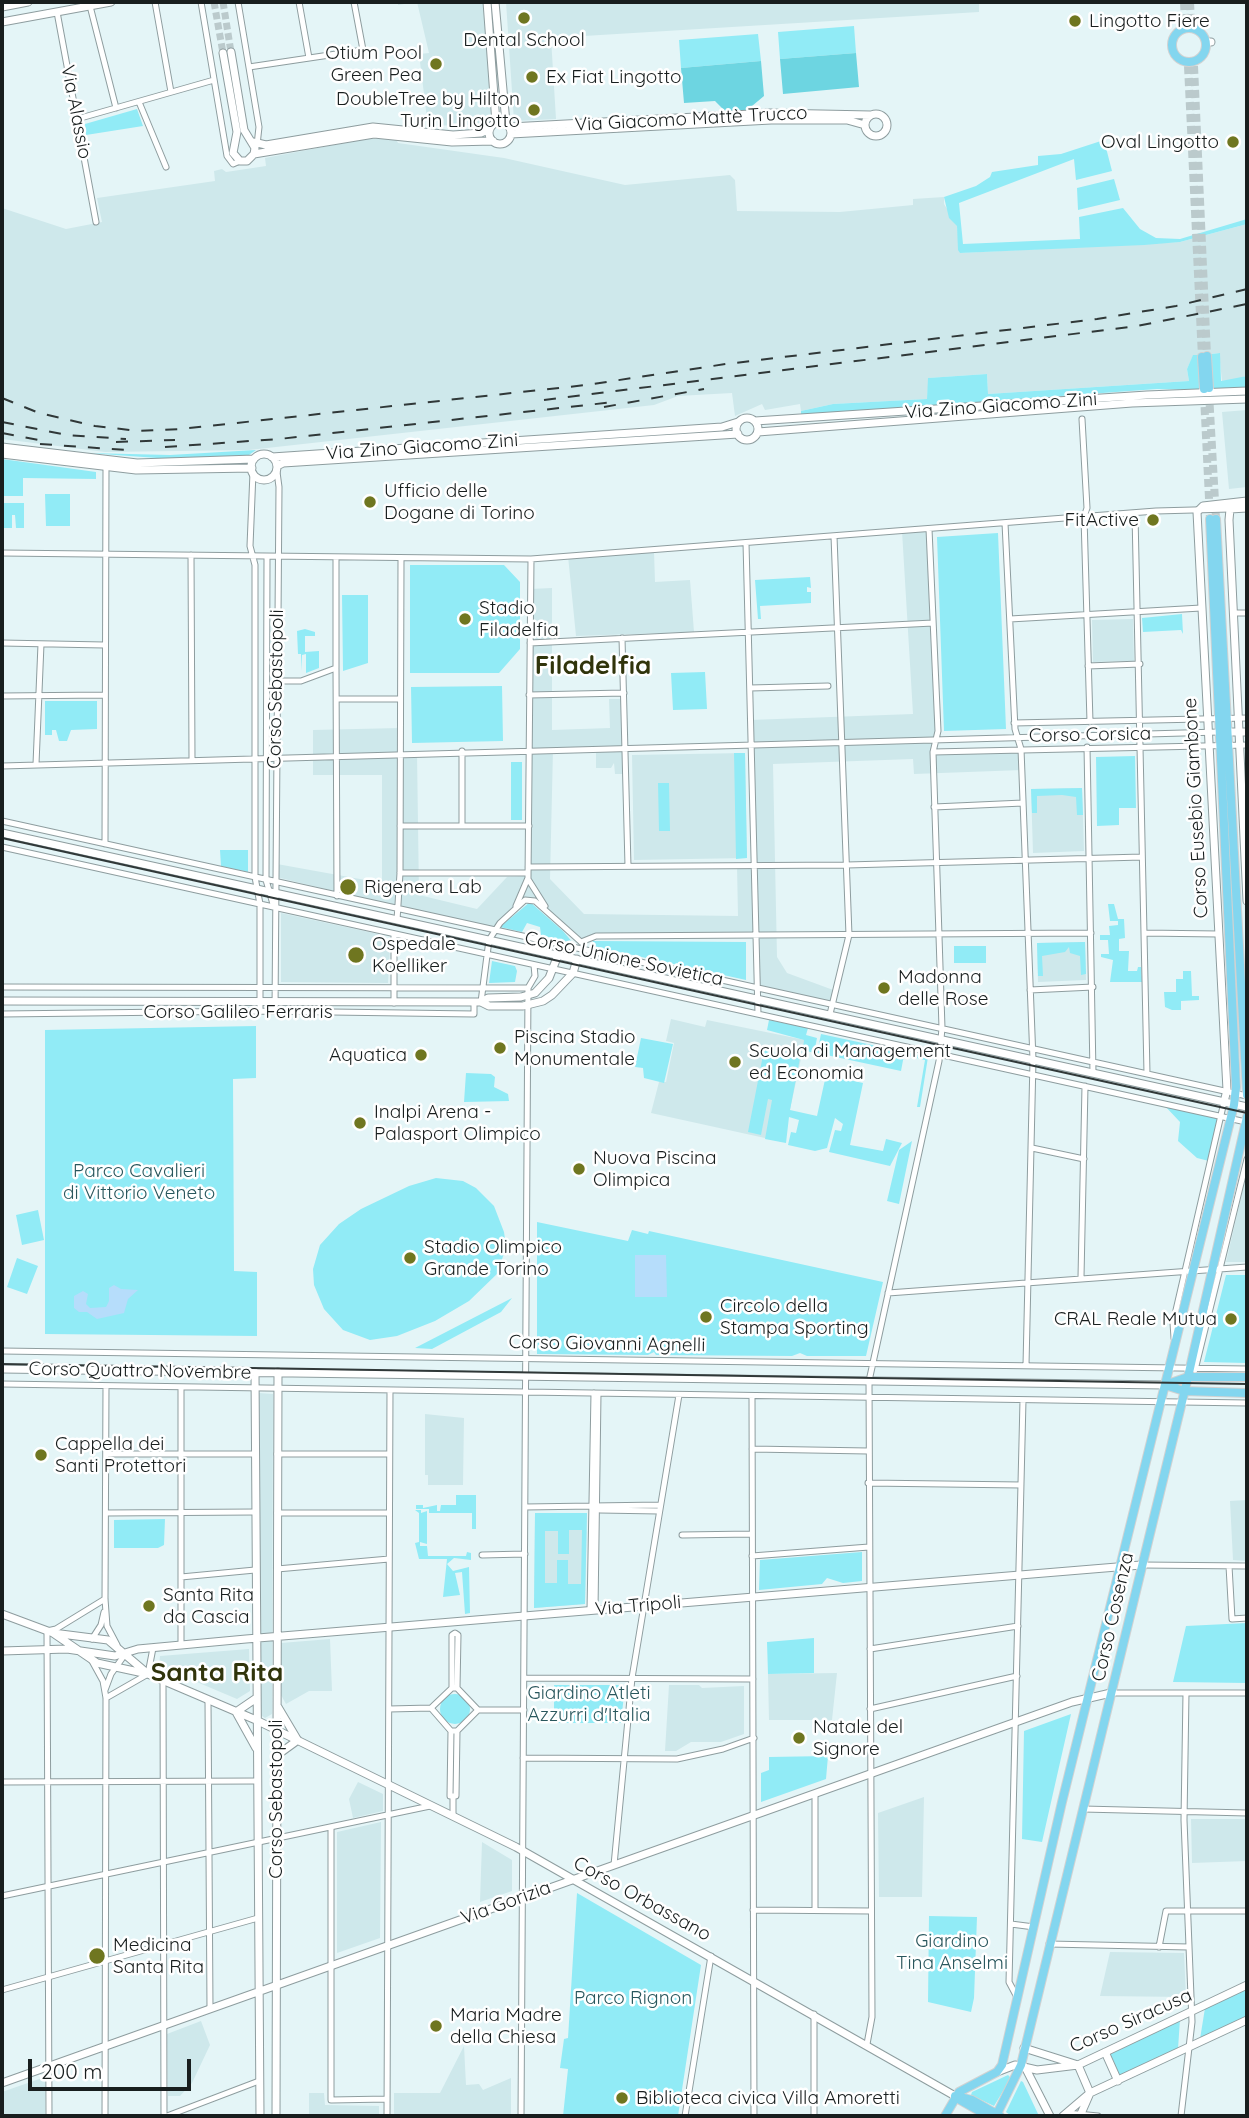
<!DOCTYPE html>
<meta charset="utf-8">
<style>
body{margin:0}
#map{position:relative;width:1249px;height:2118px;overflow:hidden;background:#e4f5f7;font-family:Quicksand,sans-serif}
canvas{display:block}
.frame{position:absolute;inset:0;border:4px solid #181e1e;pointer-events:none}
.scale{position:absolute;left:28px;top:2059px;width:163px;height:32px;box-sizing:border-box;border:4px solid #181e1e;border-top:0;padding-left:9px;font-size:21px;line-height:24px;white-space:nowrap;color:#181e1e;-webkit-text-stroke:5px #fff;paint-order:stroke}
</style>
<div id="map">
<canvas width="1249" height="2118"></canvas>
<div class="frame"></div>
<div class="scale">200 m</div>
</div>
<script>
const ctx = document.querySelector('canvas').getContext('2d');
ctx.lineJoin = 'round';
function fillPath(path, color) { ctx.fillStyle = color; ctx.fill(path, 'evenodd'); }
const poly = rows => new Path2D(rows.map(r => 'M' + r).join(''));
function strokePath(path, color, width, dash) { ctx.strokeStyle = color; ctx.lineWidth = width; ctx.lineCap = dash ? 'butt' : 'round'; ctx.setLineDash(dash || []); ctx.stroke(path); }
function write(font, color, halo, rows, align = 'center') {
  ctx.font = font + ' Quicksand,sans-serif'; ctx.lineWidth = 5; ctx.setLineDash([]); ctx.textBaseline = 'middle'; ctx.strokeStyle = halo; ctx.fillStyle = color; for (const [text, x, y, turn = 0] of rows) {
    ctx.save(); ctx.translate(x, y); ctx.rotate((+turn || 0) * Math.PI / 180); ctx.textAlign = isNaN(turn) ? turn : align; if (halo) ctx.strokeText(text, 0, 0); ctx.fillText(text, 0, 0); ctx.restore();
  }
}
fillPath(poly([
 [398,2,486,2,494,124,428,126,419,54,429,53,417,2,398,5],
 [506,2,979,2,979,12,551,38,556,119,514,121],
 [365,139,396,139,398,143,504,158,625,185,730,175,735,180,737,211,840,212,913,205,913,199,944,197,944,204,957,225,960,253,1180,242,1247,224,1247,375,1240,379,1222,381,1219,353,1193,356,1187,369,1189,381,988,394,987,374,929,378,927,399,833,404,801,411,800,404,765,410,762,404,735,416,732,393,678,396,654,405,249,450,105,452,2,439,2,208,66,229,102,222,97,198,215,181,214,171,222,169,226,172,266,166,265,158],
 [1247,410,1247,487,1229,489,1222,412],
 [929,529,937,751,1021,749,1022,770,914,774,913,759,773,764,777,957,787,973,836,991,833,1004,757,988,756,936,596,936,581,942,535,901,525,900,494,930,276,877,277,864,382,883,382,775,313,775,313,730,400,728,400,753,417,753,419,895,477,909,507,877,528,876,530,589,552,588,552,730,610,728,609,699,624,699,626,774,615,774,614,763,611,768,596,768,596,748,553,749,550,879,584,914,738,916,737,866,754,865,750,720,913,714,902,531],
 [654,551,655,582,690,580,694,632,576,636,568,556],
 [1133,619,1134,661,1093,662,1092,620],
 [745,753,747,858,634,860,632,755],
 [1082,788,1084,851,1033,853,1031,789],
 [281,913,378,934,390,948,388,983,281,982],
 [1085,942,1086,980,1038,982,1037,943],
 [671,1019,705,1027,707,1020,805,1040,783,1142,651,1113,659,1082,666,1082,674,1043,666,1041],
 [1247,1172,1247,1262,1226,1262],
 [259,1393,273,1394,272,1714,265,1718,259,1714],
 [425,1414,464,1418,463,1485,428,1485,428,1475,425,1475],
 [1247,1500,1247,1561,1233,1560,1230,1501],
 [535,1513,587,1513,585,1604,534,1608],
 [330,1639,332,1691,309,1691,286,1704,281,1695,281,1643],
 [249,1649,250,1691,237,1699,159,1666,160,1656],
 [837,1673,832,1720,769,1720,768,1674],
 [669,1685,699,1685,702,1688,744,1686,744,1734,721,1742,691,1742,676,1751,665,1751],
 [358,1782,383,1794,383,1811,353,1818,349,1799],
 [924,1797,922,1897,879,1897,878,1813],
 [1247,1819,1247,1861,1192,1863,1191,1819],
 [381,1822,380,1938,337,1953,337,1832],
 [482,1842,512,1860,512,1891,480,1902],
 [1110,1952,1184,1953,1186,1997,1100,1996],
 [201,2021,210,2045,192,2083,180,2096,168,2096,167,2034],
 [464,2046,466,2085,479,2084,483,2090,511,2078,511,2116,394,2116,394,2093,440,2093],
 [45,2077,45,2116,2,2116,2,2092],
 [309,2093,324,2093,325,2105,379,2106,379,2116,309,2116]
]), '#cee8eb');
fillPath(poly([
 [854,26,856,53,780,59,778,32],
 [758,34,761,61,681,68,679,40],
 [137,109,143,126,86,135,85,124],
 [1104,140,1112,171,1076,180,1074,159,959,203,963,244,1080,239,1079,217,1123,208,1140,229,1156,238,1180,239,1247,219,1247,224,1180,242,1144,245,960,253,958,250,957,226,949,218,944,197,976,186,990,177,992,172,1038,165,1038,156,1061,154],
 [1114,179,1120,200,1078,210,1077,188],
 [1220,353,1221,381,1247,376,1247,387,1213,390,1211,354],
 [1193,355,1201,355,1203,388,1200,390,1157,389,801,415,801,411,833,404,927,399,928,378,987,374,988,394,1189,381,1187,369],
 [256,450,249,455,171,459,88,453,170,455],
 [2,459,96,472,96,479,23,478,23,496,2,496],
 [45,494,70,494,70,526,46,526],
 [2,503,24,503,24,528,16,528,15,515,12,515,12,528,2,528],
 [998,533,1006,729,944,731,937,537],
 [410,565,504,565,520,582,520,649,499,673,410,673],
 [810,577,811,588,807,587,807,592,811,592,811,603,760,606,761,619,758,619,755,580],
 [342,595,368,595,368,663,343,671],
 [1182,614,1183,634,1181,630,1143,632,1142,618],
 [305,629,315,632,315,636,305,636,305,652,319,651,319,668,306,673,306,654,302,655,301,671,301,654,298,654,297,631],
 [705,672,707,709,673,710,671,673],
 [502,686,503,741,412,743,411,687],
 [45,701,97,701,97,729,71,730,67,741,59,741,56,730,52,730,52,735,45,735],
 [734,753,745,753,747,858,736,859],
 [1135,756,1136,808,1119,808,1119,825,1097,826,1096,757],
 [511,762,522,762,522,820,511,820],
 [658,783,669,783,670,831,659,831],
 [1082,788,1083,815,1077,815,1076,797,1062,795,1037,796,1037,813,1032,813,1031,789],
 [220,850,248,850,248,872,221,866],
 [530,902,563,931,574,944,541,935,540,927,527,923,522,932,500,927],
 [1108,904,1114,904,1118,919,1124,919,1125,938,1119,939,1119,951,1129,951,1128,971,1137,971,1138,967,1141,967,1142,982,1110,982,1113,960,1101,957,1101,954,1109,954,1108,940,1100,940,1100,935,1110,935,1109,926,1118,925,1118,921,1110,921],
 [593,941,746,942,746,980,592,946],
 [1085,942,1086,974,1081,975,1080,956,1070,953,1069,947,1065,952,1042,956,1043,976,1038,976,1037,943],
 [954,946,986,946,986,963,954,963],
 [492,961,515,966,517,971,515,982,489,983],
 [1183,971,1191,971,1192,996,1199,996,1199,1000,1181,1001,1181,1010,1172,1010,1165,1007,1164,992,1176,992,1176,979,1183,979],
 [769,1020,808,1028,806,1035,817,1038,814,1053,803,1050,804,1040,767,1030],
 [256,1026,256,1078,233,1079,234,1271,257,1272,257,1336,45,1334,45,1030],
 [821,1034,928,1057,920,1107,917,1107,925,1060,904,1055,901,1071,817,1053],
 [641,1038,673,1044,664,1083,644,1078,643,1068,635,1067],
 [764,1050,800,1058,790,1110,817,1116,826,1075,863,1083,850,1145,883,1151,886,1139,902,1143,890,1166,829,1152,835,1130,841,1131,843,1124,835,1118,827,1148,815,1151,788,1145,791,1132,796,1133,799,1120,789,1117,786,1143,765,1139,772,1100,768,1099,761,1135,748,1132],
 [466,1073,491,1074,495,1077,494,1087,508,1094,509,1101,464,1102],
 [1164,1105,1218,1118,1209,1161,1197,1158,1178,1141,1180,1122],
 [912,1141,899,1204,887,1201,899,1150],
 [436,1178,463,1181,476,1188,494,1206,504,1232,506,1246,498,1273,469,1301,435,1321,397,1336,370,1340,343,1330,324,1309,314,1285,313,1269,320,1245,339,1224,361,1209,409,1186],
 [38,1210,44,1240,22,1245,16,1215],
 [537,1222,628,1241,632,1230,648,1234,649,1231,883,1282,866,1356,807,1356,800,1353,792,1356,656,1355,654,1352,648,1355,537,1354],
 [17,1258,38,1266,27,1294,7,1287],
 [1226,1275,1247,1275,1247,1363,1204,1362],
 [512,1298,501,1312,432,1349,415,1348],
 [456,1495,476,1495,476,1529,472,1529,472,1513,429,1513,429,1509,416,1509,416,1505,423,1505,423,1508,437,1505,437,1511,440,1511,441,1505,456,1505],
 [415,1510,421,1510,421,1513,427,1511,427,1544,420,1542,420,1546,427,1546,428,1556,466,1556,467,1552,471,1553,471,1560,454,1558,447,1564,453,1571,469,1567,470,1613,465,1614,462,1572,455,1573,460,1595,443,1597,447,1559,419,1559,415,1543,419,1542,419,1513],
 [535,1513,587,1513,585,1604,534,1608],
 [569,1530,582,1530,581,1584,568,1584,568,1560,557,1560,557,1583,545,1583,545,1531,558,1531,558,1554,569,1554],
 [165,1519,164,1545,158,1548,114,1548,114,1520],
 [862,1552,862,1581,843,1583,827,1578,822,1584,759,1590,760,1560],
 [1247,1623,1247,1683,1173,1682,1186,1626],
 [814,1638,814,1673,768,1674,767,1642],
 [554,1685,625,1685,621,1723,554,1723],
 '440 1709a15 15 0 1 1 30 0a15 15 0 1 1-30 0Z',
 [1071,1714,1042,1842,1022,1839,1024,1731],
 [828,1756,826,1779,761,1802,761,1773,769,1770,769,1757],
 [577,1893,701,1965,678,2116,563,2116,568,2069,560,2068,564,2039,568,2038],
 [929,1916,977,1917,974,1998,971,2012,928,2002],
 [1247,1988,1247,2017,1200,2039,1205,2008],
 [1180,2019,1178,2049,1120,2076,1110,2053],
 [1008,2075,1011,2078,994,2106,971,2095,972,2092],
 [1021,2081,1023,2082,1039,2116,1011,2116,1006,2112]
]), '#91ebf6');
fillPath(poly([
 [856,53,859,87,783,94,780,59],
 [761,61,764,96,746,111,726,112,715,101,684,103,681,68]
]), '#6dd5e1');
fillPath(poly([
 [635,1255,666,1255,667,1297,635,1297],
 [114,1285,121,1289,138,1290,128,1299,124,1313,97,1319,87,1312,79,1312,74,1308,74,1296,83,1291,88,1294,86,1304,90,1308,106,1307,109,1301,109,1288]
]), '#b6ddfb');
strokePath(poly([
 [214,2,223,53],
 [223,2,231,52]
]), '#bbcacc', 7, [7, 3.5]);
strokePath(poly([
 [1184,2,1185,22],
 [1190,2,1191,22],
 [1188,66,1202,357],
 [1194,66,1207,356],
 [1209,393,1216,519],
 [1204,395,1210,519]
]), '#bbcacc', 8, [8, 4]);
const street = poly([
 [155,2,171,92],
 [201,2,227,156,233,164,240,161],
 [238,2,259,127,257,145],
 [299,2,309,58],
 [90,6,116,108],
 [57,12,96,222],
 [249,67,363,50,354,2],
 [139,102,166,167],
 [77,119,214,80],
 [1082,419,1087,508,1084,517,1090,722],
 [253,472,250,546,255,565,255,877,260,904],
 [1135,514,1147,1073],
 [1005,523,1015,729,1021,749,1033,1060,1026,1365],
 [746,543,758,1014],
 [2,553,531,559,1156,511,1230,509],
 [191,555,192,759],
 [267,558,266,880,273,904],
 [1233,613,1247,613],
 [1010,619,1201,608],
 [622,638,628,866],
 [2,643,104,645],
 [530,643,933,623],
 [1088,666,1140,664],
 [336,668,337,896],
 [277,681,301,681,336,668,336,557],
 [750,688,828,686],
 [529,695,624,693],
 [2,696,104,695],
 [337,699,400,699],
 [1014,723,1247,718],
 [1087,747,1093,1073],
 [462,751,462,826],
 [933,752,1247,745],
 [36,764,41,644],
 [2,766,1219,732],
 [934,807,1023,803],
 [2,821,1247,1096],
 [400,826,529,826],
 [105,844,106,468],
 [2,847,1246,1122],
 [528,867,847,865,1142,857],
 [400,873,528,873],
 [528,879,545,906],
 [260,903,260,1011],
 [516,906,528,878,531,559],
 [397,920,400,873,401,559],
 [1144,933,1218,934],
 [581,942,596,936,1091,933],
 [2,987,528,988],
 [528,988,535,976,534,965],
 [1030,990,1093,987],
 [481,1002,489,940,500,923,525,900,535,901,581,942],
 [394,1003,394,935],
 [275,1011,279,487,277,472],
 [2,1014,260,1011,474,1014,474,1002],
 [830,1014,849,935,834,536],
 [1032,1148,1084,1159],
 [1081,1277,1085,1086],
 [888,1293,1247,1267],
 [1174,1338,1173,1323,1224,1102],
 [2,1351,1247,1369],
 [1195,1370,1247,1159],
 [2,1384,1247,1403],
 [106,1386,105,1599,107,1626,117,1645],
 [181,1387,181,1645],
 [752,1397,754,2116],
 [752,1449,868,1451],
 [106,1454,255,1454],
 [277,1454,389,1454],
 [868,1483,1021,1485],
 [525,1507,660,1505],
 [597,1507,600,1510,659,1511],
 [106,1513,255,1512],
 [277,1513,389,1513],
 [682,1535,752,1534],
 [482,1555,525,1554],
 [752,1556,869,1547],
 [1142,1565,1247,1566],
 [1229,1566,1232,1619,1247,1618],
 [277,1569,389,1559],
 [181,1577,255,1570],
 [590,1610,594,1393],
 [595,1610,598,1394],
 [92,1639,101,1625,104,1612],
 [870,1649,1018,1626],
 [92,1661,103,1681,106,1698,105,2116],
 [524,1678,753,1679],
 [163,1681,164,2116],
 [452,1688,452,1635,455,1633,458,1635,457,1688],
 [105,1690,111,1674,126,1653],
 [1111,1693,1247,1693],
 [106,1698,148,1674,153,1648],
 [208,1700,210,2009],
 [389,1709,431,1708],
 [870,1709,1017,1676],
 [478,1710,524,1710],
 [523,1758,677,1759,723,1749,754,1738],
 [2,1782,258,1781],
 [815,1794,815,1909],
 [450,1796,451,1731,431,1708,452,1688,457,1688,478,1710,457,1731,451,1731],
 [450,1796,456,1796,457,1731],
 [1083,1809,1247,1813],
 [453,1816,453,1796],
 [331,1827,331,2100,387,2099],
 [614,1865,632,1678,679,1395],
 [2,1896,430,1806],
 [753,1910,871,1911],
 [1011,1924,1034,1927],
 [1049,1944,1189,1947],
 [1159,1947,1166,1911,1247,1911],
 [2,1990,258,1918],
 [1017,1997,1009,1982,1023,1400],
 [814,2014,814,2116],
 [867,2044,872,2017,869,1381,939,1061,942,1028,933,752,938,731,929,529],
 [1067,2113,1098,2116],
 [49,2116,47,1631,56,1629,105,1599],
 [167,2116,259,2081],
 [387,2116,390,1390],
 [521,2116,528,988],
 [685,2116,711,1956],
 [1181,2116,1192,2022,1184,1820,1186,1693]
]);
const secondary = poly([
 [487,2,496,123],
 [495,2,506,123],
 [2,7,28,2],
 [2,22,111,2],
 [1206,42,1211,42],
 [223,53,237,132,233,153,240,161,247,161,254,154,255,148,244,130,231,52],
 '865 125a11 11 0 1 1 22 0a11 11 0 1 1-22 0Z',
 '489 133a11 11 0 1 1 22 0a11 11 0 1 1-22 0Z',
 [510,127,770,113,871,115],
 [511,134,771,120,847,120,865,125],
 [253,142,266,145,373,127,453,135,481,133,490,129],
 [254,154,374,134,452,142,493,141],
 '736 429a11 11 0 1 1 22 0a11 11 0 1 1-22 0Z',
 [755,421,1147,395,1247,391],
 [758,432,1132,403,1247,399],
 [2,447,137,463,254,459],
 [2,454,136,470,252,468],
 '251 467a13 13 0 1 1 26 0a13 13 0 1 1-26 0Z',
 [272,457,722,427,738,422],
 [277,466,283,463,738,434],
 [1247,508,1230,509,1229,520,1247,901],
 [1223,732,1247,732],
 [2,833,1247,1107],
 [2,1001,481,1002,489,1006,523,1006,543,1001,552,995,573,973,577,959],
 [481,1002,488,998,521,997,535,993,549,978,558,955],
 [1224,1102,1227,1090,1197,512,1203,506,1247,501],
 [2,1369,1165,1385],
 [255,1372,260,2116],
 [2,1614,53,1633,108,1640,148,1674],
 [53,1633,97,1663,148,1674,256,1720,516,1847,955,2096],
 [2,1651,67,1649,115,1656,138,1649,246,1639,1141,1565],
 [278,1707,297,1739],
 [236,1712,256,1748],
 [236,1712,255,1699],
 [276,1756,298,1740],
 [1024,2048,1078,2065,1090,2093,1080,2116],
 [1105,2052,1118,2081],
 [1025,2067,1050,2116],
 [997,2072,1015,2065,1037,2070,1078,2065,1247,1985],
 [2,2083,1072,1702,1111,1693],
 [276,2116,278,1372],
 [1063,2116,1090,2093,1247,2020]
]);
const primary = poly([
 '1172 45a17 17 0 1 1 34 0a17 17 0 1 1-34 0Z',
 [1207,356,1209,388],
 [1202,357,1204,389],
 [1216,519,1247,1095],
 [1165,1385,1188,1377,1247,1377],
 [1165,1385,1184,1391,1247,1393],
 [955,2096,972,2100,1000,2116],
 [960,2100,988,2116],
 [945,2116,959,2092,997,2072,1002,2065,1062,1802,1234,1105,1236,1087,1210,519],
 [996,2116,1021,2065,1188,1377,1247,1117]
]);
strokePath(street, '#8e9d9f', 7);
strokePath(secondary, '#8e9d9f', 9);
strokePath(primary, '#d1d2d2', 10);
strokePath(street, '#fff', 5);
strokePath(secondary, '#fff', 7);
strokePath(primary, '#83d6ef', 8);
strokePath(poly([
 [2,838,1247,1113],
 [2,1364,1247,1384]
]), '#303838', 2);
strokePath(poly([
 [2,398,39,413,95,426,138,431,181,429,586,385,726,364,1097,319,1176,306,1247,289],
 [544,400,1137,326,1247,304],
 [604,407,704,389],
 [2,422,67,435,126,439],
 [2,433,49,442],
 [116,442,175,440],
 [40,444,127,450],
 [165,447,279,439,614,402]
]), '#303838', 2, [12, 12]);
for (const [x, y, r, color] of [
 [524,18,7,"#6f7620"],
 [1075,21,7,"#6f7620"],
 [436,64,7,"#6f7620"],
 [532,77,7,"#6f7620"],
 [534,110,7,"#6f7620"],
 [1233,142,7,"#6f7620"],
 [370,502,7,"#6f7620"],
 [1153,520,7,"#6f7620"],
 [465,619,7,"#6f7620"],
 [348,887,9,"#6f7620"],
 [356,955,9,"#6f7620"],
 [884,988,7,"#6f7620"],
 [500,1048,7,"#6f7620"],
 [421,1055,7,"#6f7620"],
 [735,1062,7,"#6f7620"],
 [360,1123,7,"#6f7620"],
 [579,1169,7,"#6f7620"],
 [410,1258,7,"#6f7620"],
 [706,1317,7,"#6f7620"],
 [1231,1319,7,"#6f7620"],
 [41,1455,7,"#6f7620"],
 [149,1606,7,"#6f7620"],
 [799,1738,7,"#6f7620"],
 [97,1956,9,"#6f7620"],
 [436,2026,7,"#6f7620"],
 [622,2098,7,"#6f7620"]
]) { const dot = new Path2D(); dot.arc(x, y, r, 0, 2 * Math.PI); ctx.fillStyle = color; ctx.fill(dot); strokePath(dot, '#fff', 2.5); }
write('19px', '#181e1e', '#fff', [
 ["Lingotto Fiere",1089,21],
 ["Dental School",524,40,"center"],
 ["Otium Pool",422,53,"right"],
 ["Green Pea",422,75,"right"],
 ["Ex Fiat Lingotto",546,77],
 ["DoubleTree by Hilton",520,99,"right"],
 ["Turin Lingotto",520,121,"right"],
 ["Oval Lingotto",1219,142,"right"],
 ["Ufficio delle",384,491],
 ["Dogane di Torino",384,513],
 ["FitActive",1139,520,"right"],
 ["Stadio",479,608],
 ["Filadelfia",479,630],
 ["Rigenera Lab",364,887],
 ["Ospedale",372,944],
 ["Koelliker",372,966],
 ["Madonna",898,977],
 ["delle Rose",898,999],
 ["Piscina Stadio",514,1037],
 ["Monumentale",514,1059],
 ["Scuola di Management",749,1051],
 ["ed Economia",749,1073],
 ["Aquatica",407,1055,"right"],
 ["Inalpi Arena -",374,1112],
 ["Palasport Olimpico",374,1134],
 ["Nuova Piscina",593,1158],
 ["Olimpica",593,1180],
 ["Stadio Olimpico",424,1247],
 ["Grande Torino",424,1269],
 ["Circolo della",720,1306],
 ["Stampa Sporting",720,1328],
 ["CRAL Reale Mutua",1217,1319,"right"],
 ["Cappella dei",55,1444],
 ["Santi Protettori",55,1466],
 ["Santa Rita",163,1595],
 ["da Cascia",163,1617],
 ["Natale del",813,1727],
 ["Signore",813,1749],
 ["Medicina",113,1945],
 ["Santa Rita",113,1967],
 ["Maria Madre",450,2015],
 ["della Chiesa",450,2037],
 ["Biblioteca civica Villa Amoretti",636,2098]
], 'left');
write('19px', '#181e1e', '#fff', [
 ["Via Alassio",76,112,79],
 ["Via Giacomo Mattè Trucco",691,119,-3],
 ["Via Zino Giacomo Zini",1001,406,-4],
 ["Via Zino Giacomo Zini",422,447,-4],
 ["Corso Sebastopoli",276,689,-89],
 ["Corso Corsica",1090,735,-1],
 ["Corso Eusebio Giambone",1196,808,-93],
 ["Corso Unione Sovietica",624,959,12],
 ["Corso Galileo Ferraris",238,1012],
 ["Corso Giovanni Agnelli",607,1344,1],
 ["Corso Quattro Novembre",140,1371,1],
 ["Via Tripoli",638,1606,-5],
 ["Corso Cosenza",1113,1617,-77],
 ["Corso Sebastopoli",276,1799,-90],
 ["Corso Orbassano",642,1899,29],
 ["Via Gorizia",506,1903,-20],
 ["Corso Siracusa",1131,2021,-24]
]);
write('19px', '#29575d', '#fff', [
 ["Parco Cavalieri",139,1171],
 ["di Vittorio Veneto",139,1193],
 ["Giardino Atleti",589,1693],
 ["Azzurri d'Italia",589,1715],
 ["Giardino",952,1941],
 ["Tina Anselmi",952,1963],
 ["Parco Rignon",633,1998]
]);
write('bold 26px', '#30340b', '#fff', [
 ["Filadelfia",593,666],
 ["Santa Rita",217,1673]
]);
</script>
